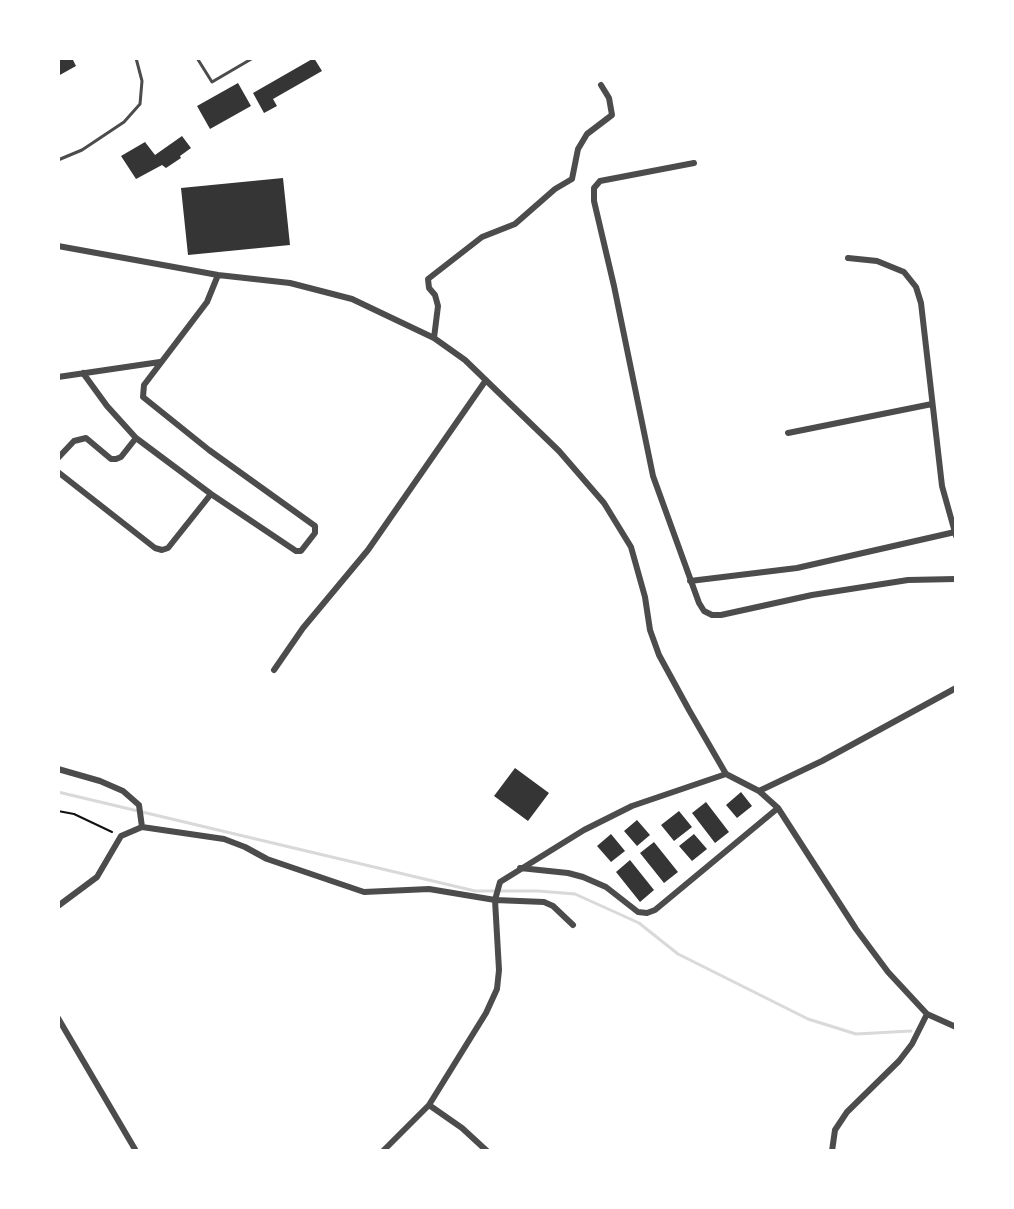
<!DOCTYPE html>
<style>
body{margin:0}
#map{position:relative;width:1014px;height:1209px;overflow:hidden;background:#fff;font-family:"Crimson Pro",serif}
canvas{display:block}
.frame{position:absolute;inset:0;border:60px solid #fff;pointer-events:none}
</style>
<div id="map">
<canvas width="1014" height="1209"></canvas>
<div class="frame"></div>
</div>
<script>
const ctx = document.querySelector('canvas').getContext('2d');
ctx.lineJoin = 'round';
const poly = rows => new Path2D(rows.map(r => 'M' + r).join(''));
function strokePath(path, color, width, dash) { ctx.strokeStyle = color; ctx.lineWidth = width; ctx.lineCap = dash ? 'butt' : 'round'; ctx.setLineDash(dash || []); ctx.stroke(path); }
function fillPath(path, color) { ctx.fillStyle = color; ctx.fill(path, 'evenodd'); }
strokePath(poly([
 [58,792,475,891,538,891,575,894,639,923,678,954,808,1019,856,1034,911,1031]
]), '#d9d9d9', 3);
fillPath(poly([
 [58,58,72,58,76,66,58,76],
 [314,58,322,71,273,99,277,106,264,113,253,93],
 [238,83,251,106,210,129,197,106],
 [182,136,191,148,180,156,181,158,166,168,162,165,136,179,121,156,145,142,155,155],
 [283,178,290,245,188,255,181,188],
 [515,768,549,793,528,821,494,796],
 [741,792,752,806,737,818,726,805],
 [706,802,729,832,715,843,692,813],
 [679,811,692,827,674,841,661,825],
 [637,820,650,835,637,846,624,831],
 [611,834,625,851,611,862,597,846],
 [694,834,707,849,692,861,679,846],
 [654,842,678,872,664,883,640,853],
 [630,860,654,890,640,902,616,872]
]), '#353535');
strokePath(poly([
 [58,811,74,814,112,832]
]), '#111', 2);
strokePath(poly([
 [197,58,212,82,253,58],
 [58,160,82,150,124,122,140,104,142,81,136,58]
]), '#4c4c4c', 3);
strokePath(poly([
 [694,163,600,181,594,188,594,201,614,286,653,476,699,603,704,611,712,615,721,615,812,595,908,580,956,579],
 [58,246,218,275,290,283,352,299,434,338,465,360,559,451,604,503,631,547,645,597,650,630,659,655,689,710,726,774,759,791,822,761,956,688],
 [848,258,877,261,904,272,916,287,921,303,942,486,956,536],
 [434,338,438,306,435,295,429,288,428,279,482,237,515,224,555,189,572,179,578,149,587,134,612,115,609,98,601,85],
 [83,373,107,406,136,438,211,494,296,551,301,551,315,533,315,526,209,450,143,397,144,385,207,302,218,275],
 [58,377,160,362],
 [788,433,932,404],
 [58,458,74,441,86,438,111,459,116,459,121,457,136,438],
 [58,472,155,548,162,550,168,548,211,494],
 [690,581,797,568,955,532],
 [274,670,303,628,368,550,486,380],
 [58,769,100,781,123,791,139,805,142,827],
 [759,791,778,808,856,929,888,972,927,1014,956,1027],
 [520,868,568,873,583,877,606,887,638,912,647,913,655,910,778,808],
 [58,906,97,877,121,836,142,827,224,839,245,847,267,859,364,892,429,889,495,900,544,902,553,906,573,925],
 [58,1018,136,1151],
 [429,1105,462,1128,487,1151],
 [383,1151,429,1105,486,1013,497,989,499,970,495,900,500,882,584,830,632,806,726,774],
 [832,1151,835,1130,847,1112,899,1061,912,1044,927,1014]
]), '#4c4c4c', 6);
</script>
